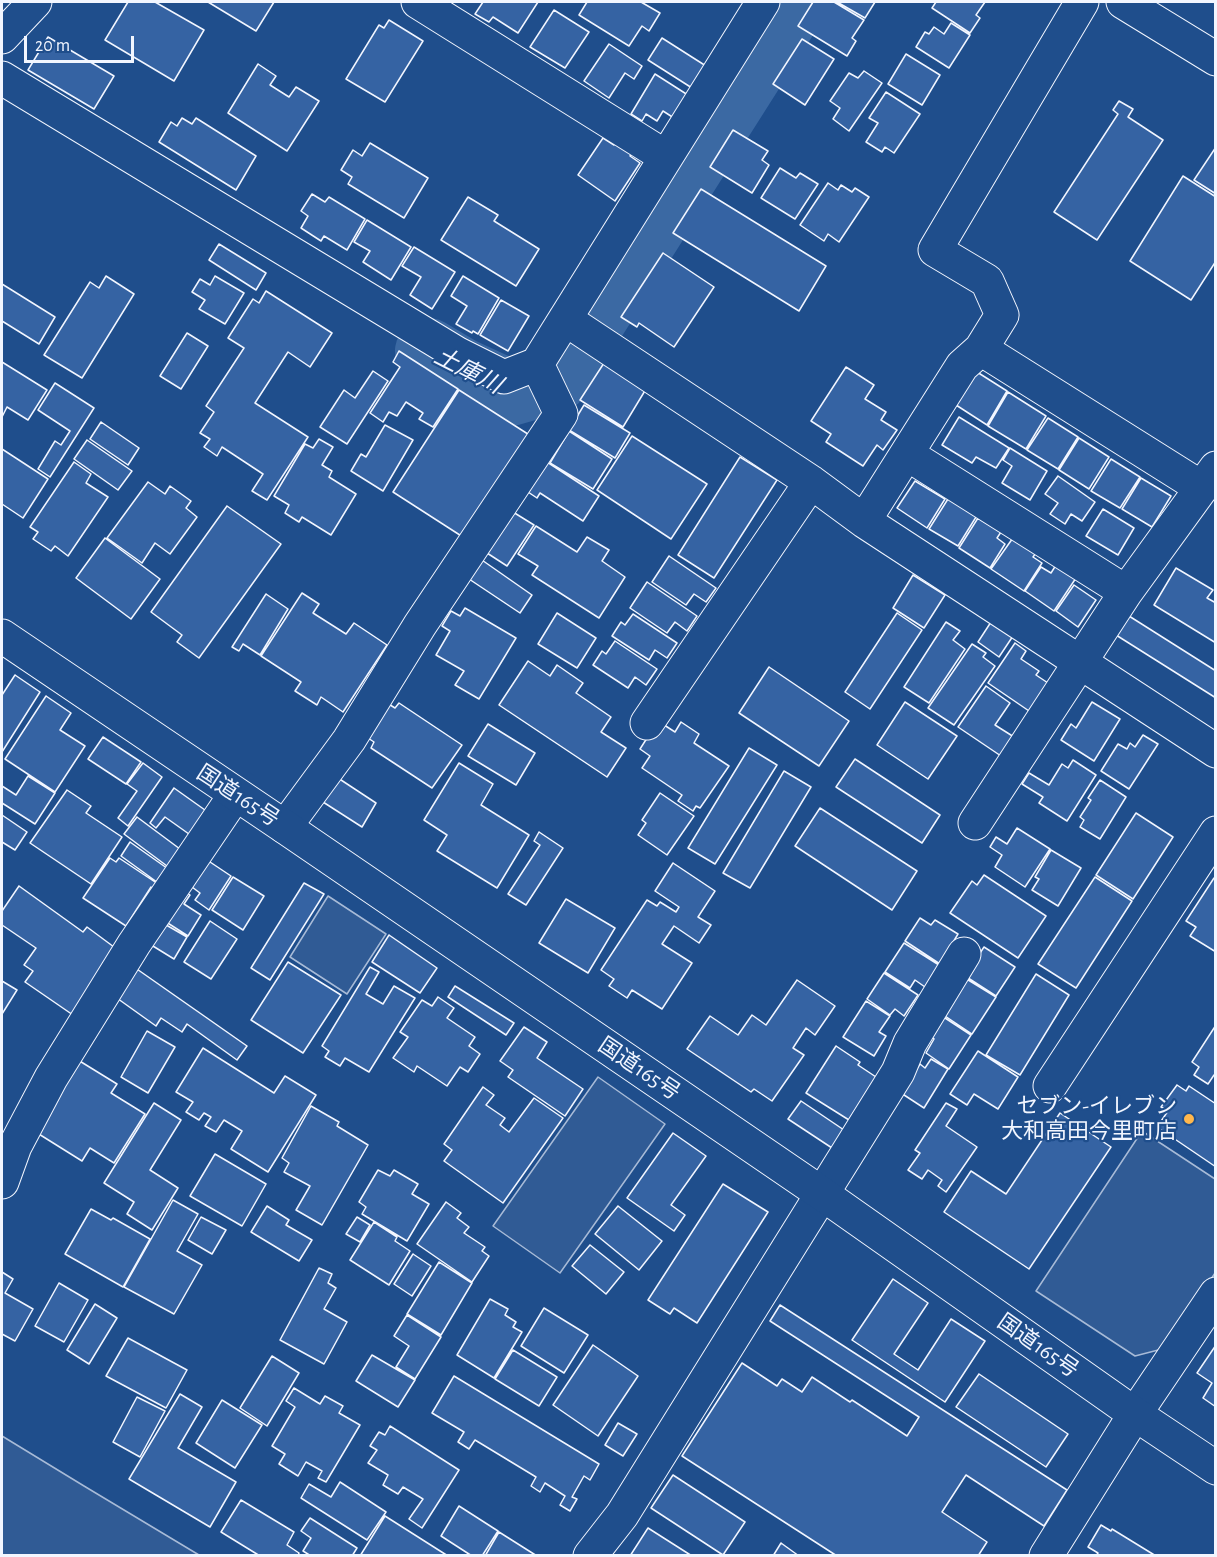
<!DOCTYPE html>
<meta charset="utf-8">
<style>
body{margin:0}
#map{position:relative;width:1217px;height:1557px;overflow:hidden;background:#1f4e8c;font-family:"Alegreya Sans",sans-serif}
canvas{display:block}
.frame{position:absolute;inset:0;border:3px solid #f2f6ff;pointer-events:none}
.scale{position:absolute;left:24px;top:36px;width:110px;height:27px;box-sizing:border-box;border:3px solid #f2f6ff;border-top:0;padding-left:8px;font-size:18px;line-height:21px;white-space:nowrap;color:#f2f6ff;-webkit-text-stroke:4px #1f4e8c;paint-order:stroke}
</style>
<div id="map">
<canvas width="1217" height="1557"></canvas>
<div class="frame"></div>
<div class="scale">20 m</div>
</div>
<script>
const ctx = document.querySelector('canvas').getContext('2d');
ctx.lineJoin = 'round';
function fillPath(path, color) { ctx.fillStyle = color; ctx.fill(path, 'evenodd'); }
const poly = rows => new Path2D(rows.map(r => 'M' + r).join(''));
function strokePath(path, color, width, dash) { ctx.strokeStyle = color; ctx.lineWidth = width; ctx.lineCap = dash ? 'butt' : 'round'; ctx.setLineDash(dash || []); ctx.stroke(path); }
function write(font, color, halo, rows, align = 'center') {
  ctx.font = font + ' "Alegreya Sans","Noto Sans JP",sans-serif'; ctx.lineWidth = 4.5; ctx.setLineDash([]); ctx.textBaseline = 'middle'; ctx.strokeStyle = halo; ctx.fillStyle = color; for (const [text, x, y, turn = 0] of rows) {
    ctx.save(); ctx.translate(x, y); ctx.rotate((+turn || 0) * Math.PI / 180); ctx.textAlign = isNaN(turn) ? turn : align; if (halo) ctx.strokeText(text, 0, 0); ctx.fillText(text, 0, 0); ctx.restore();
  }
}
const parking = poly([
 [328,896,386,934,347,994,290,957,328,896],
 [598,1077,665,1124,560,1273,493,1226,598,1077],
 [1142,1131,1215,1179,1215,1273,1166,1348,1135,1356,1036,1291,1142,1131],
 [2,1436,84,1486,199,1555,2,1555,2,1436]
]);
fillPath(parking, '#305b95');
strokePath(parking, '#a8bbd7', 1.5);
strokePath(poly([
 [428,351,460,370,510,393,555,380,795,2]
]), '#3b69a3', 66);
const building = poly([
 [128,2,155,2,204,30,174,81,105,40,128,2],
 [208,2,274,2,256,31,208,2],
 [483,2,538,2,518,33,493,17,489,22,475,14,483,2],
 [587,2,641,2,660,13,649,31,642,26,629,46,579,15,587,2],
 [813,2,834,2,864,20,852,38,856,41,847,56,798,26,813,2],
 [837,2,875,2,865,18,837,2],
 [936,2,985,2,976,15,980,18,970,33,932,8,936,2],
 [554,10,589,32,565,68,530,47,554,10],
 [389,20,423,41,385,102,346,79,379,25,384,28,389,20],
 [951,23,970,35,949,68,916,47,925,32,929,34,934,27,944,34,951,23],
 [48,37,114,76,94,109,28,70,48,37],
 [662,38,706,66,692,88,648,60,662,38],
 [802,39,834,59,805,105,773,84,802,39],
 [609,44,642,66,634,79,625,73,609,98,584,81,609,44],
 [906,54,940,75,922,105,888,84,906,54],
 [258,64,276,76,270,85,289,97,296,87,319,101,287,151,228,113,258,64],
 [864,71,882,83,849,131,833,119,840,108,830,101,849,73,858,78,864,71],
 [655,74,691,97,677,120,663,111,657,121,646,114,642,121,631,114,655,74],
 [886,92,920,114,894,153,885,147,882,152,866,142,878,123,869,118,886,92],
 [1119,101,1133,109,1128,117,1163,140,1097,240,1054,212,1118,114,1113,110,1119,101],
 [182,118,192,124,196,118,256,156,236,190,159,142,171,122,177,126,182,118],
 [733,130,768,151,762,160,769,165,752,193,710,167,733,130],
 [603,138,614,145,618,140,634,150,630,156,640,163,615,201,578,175,603,138],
 [370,143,428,178,404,218,348,184,352,177,341,170,353,150,362,156,370,143],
 [1216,147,1216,194,1194,180,1216,147],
 [780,168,796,178,800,173,818,184,795,219,761,198,780,168],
 [1183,176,1216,197,1216,261,1191,300,1130,261,1183,176],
 [828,183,838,190,841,185,852,192,855,188,869,197,839,242,828,234,824,241,800,225,828,183],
 [701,189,826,266,799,311,673,233,701,189],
 [312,194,325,202,329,197,365,219,347,250,324,236,321,241,301,228,308,216,301,211,312,194],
 [468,197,498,215,494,221,539,249,516,286,441,240,468,197],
 [367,220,411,247,391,280,363,262,370,251,354,242,367,220],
 [219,244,266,273,256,290,209,260,219,244],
 [414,247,455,272,432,309,410,295,421,277,402,266,414,247],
 [663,253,714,287,674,347,639,323,637,327,621,317,663,253],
 [106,276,134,294,82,378,44,355,90,282,99,288,106,276],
 [215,276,244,293,225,324,199,309,205,300,192,292,200,279,210,285,215,276],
 [463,276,499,298,478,334,473,331,472,333,456,324,467,306,451,296,463,276],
 [2,284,55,317,39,344,2,321,2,284],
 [266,291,332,333,310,367,288,352,255,403,308,437,267,500,252,491,263,474,222,447,217,456,204,447,210,439,200,433,214,412,206,406,244,348,228,338,253,299,259,303,266,291],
 [501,300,529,316,508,351,480,335,501,300],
 [187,333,208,346,181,389,160,376,187,333],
 [399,351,458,389,433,427,419,419,423,413,406,402,397,416,389,412,383,422,370,413,400,367,393,362,399,351],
 [2,362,47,390,28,420,7,407,2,417,2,362],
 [604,363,646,389,623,427,580,400,604,363],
 [846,367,874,385,865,399,886,412,881,420,897,430,883,450,877,445,863,466,826,442,831,434,811,421,846,367],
 [373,371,388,381,347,444,320,427,344,390,355,398,373,371],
 [977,372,1007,391,987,425,956,405,977,372],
 [55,383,94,408,50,477,38,469,55,441,61,445,70,431,38,410,55,383],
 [459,390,531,436,466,539,393,492,459,390],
 [1008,392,1046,416,1026,449,988,426,1008,392],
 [584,405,630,433,615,458,569,430,584,405],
 [959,417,1009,448,996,468,976,457,972,463,942,445,959,417],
 [1048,418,1078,437,1058,469,1027,450,1048,418],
 [101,422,139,448,128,465,90,439,101,422],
 [385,425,413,440,383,491,351,471,361,454,366,457,385,425],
 [569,431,612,459,593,489,550,463,569,431],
 [632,436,707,484,671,539,597,490,632,436],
 [1079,438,1109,457,1089,489,1059,470,1079,438],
 [319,439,333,447,322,465,332,471,329,477,356,494,331,535,302,517,299,522,285,513,289,505,274,496,305,444,313,448,319,439],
 [87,440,132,471,118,490,74,459,87,440],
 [1010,448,1047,471,1030,500,1002,483,1012,466,1003,460,1010,448],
 [2,449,48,479,23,518,2,504,2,449],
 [740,457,777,480,714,578,678,555,740,457],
 [1111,459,1140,477,1120,508,1091,491,1111,459],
 [544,460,599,496,583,521,540,493,537,498,525,490,544,460],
 [74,462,91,474,86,483,108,497,68,556,55,546,51,551,33,539,38,532,30,527,74,462],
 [1058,476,1095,502,1082,521,1071,514,1065,524,1050,514,1058,503,1045,494,1058,476],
 [1141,478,1171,496,1152,527,1122,509,1141,478],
 [915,481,945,499,927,528,897,508,915,481],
 [148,482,165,494,170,486,191,501,186,508,197,517,170,554,155,543,142,563,107,538,148,482],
 [953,491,981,509,958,546,929,529,953,491],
 [227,506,281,544,199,658,177,642,182,635,151,612,227,506],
 [1103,509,1134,528,1118,555,1086,536,1103,509],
 [513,512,534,525,507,566,487,553,513,512],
 [978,518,1001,532,997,538,1005,544,990,568,959,548,978,518],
 [536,526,577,552,587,537,609,550,602,561,625,577,599,618,532,575,538,566,518,554,536,526],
 [1015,535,1038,550,1033,557,1042,563,1024,591,991,569,1015,535],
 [105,538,160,579,131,619,76,578,105,538],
 [669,556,716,588,706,602,694,594,686,605,652,582,669,556],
 [479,558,532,595,520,613,466,577,479,558],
 [1056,565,1076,578,1054,611,1025,591,1041,567,1051,573,1056,565],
 [1176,568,1213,590,1207,598,1216,603,1216,643,1154,605,1176,568],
 [913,575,945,595,924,628,893,608,913,575],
 [647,582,697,616,687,631,675,622,667,633,630,608,647,582],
 [1074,585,1096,600,1078,627,1056,611,1074,585],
 [302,593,319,604,313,613,346,634,354,623,387,645,343,712,321,697,317,705,295,691,301,682,261,656,302,593],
 [266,594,288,609,260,655,243,644,239,651,232,647,266,594],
 [465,608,516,638,479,699,455,685,464,671,436,655,450,631,442,626,451,611,460,616,465,608],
 [557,613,596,638,577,668,538,644,557,613],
 [897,613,922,630,870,709,845,692,897,613],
 [633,614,677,643,667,658,655,650,649,660,612,636,621,622,625,625,633,614],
 [1129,616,1216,671,1216,698,1116,635,1129,616],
 [946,622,960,631,953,640,965,649,929,703,904,687,946,622],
 [991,622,1013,636,999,657,978,642,991,622],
 [615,641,657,669,646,685,635,677,628,688,593,665,602,651,606,654,615,641],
 [1015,643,1026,651,1021,659,1039,671,1036,675,1051,685,1032,713,988,683,1015,643],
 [972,644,986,653,983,657,995,666,954,725,928,708,972,644],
 [528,661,550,676,557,665,583,683,576,693,611,717,601,732,626,748,607,777,499,705,528,661],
 [769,667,849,721,819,766,739,713,769,667],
 [15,675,40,692,2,752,2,695,15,675],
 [986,686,1010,703,995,725,1014,737,1001,756,958,727,986,686],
 [46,696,71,713,60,730,85,746,55,792,5,759,46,696],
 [905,702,957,736,928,779,877,745,905,702],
 [1092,702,1120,719,1094,761,1061,740,1071,724,1076,728,1092,702],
 [387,703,395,708,399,703,462,745,432,788,371,748,374,742,365,736,387,703],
 [658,721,675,732,681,722,699,734,694,743,729,766,700,808,696,806,693,811,678,801,682,795,642,768,650,756,640,749,658,721],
 [488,724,535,753,516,785,468,756,488,724],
 [1143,735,1158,744,1129,789,1101,771,1118,744,1127,749,1130,743,1135,747,1143,735],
 [103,737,141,762,126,784,88,759,103,737],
 [749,748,777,765,715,864,688,848,749,748],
 [855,759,940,815,922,843,836,787,855,759],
 [1073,760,1096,775,1067,821,1039,803,1043,797,1022,784,1029,773,1049,785,1062,764,1068,768,1073,760],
 [143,763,162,777,128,826,118,818,137,791,127,784,143,763],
 [459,763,493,784,481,805,529,835,497,888,437,851,447,835,424,820,459,763],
 [784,771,811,787,750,888,723,873,784,771],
 [28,776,55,793,35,824,2,803,2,786,16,795,28,776],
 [338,778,376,803,362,827,323,802,338,778],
 [1100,780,1126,797,1100,839,1080,827,1084,820,1080,817,1091,800,1088,798,1100,780],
 [174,788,212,815,196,839,165,817,156,828,150,823,174,788],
 [67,790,91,806,86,813,122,837,91,884,30,843,67,790],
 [660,793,694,816,667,855,638,835,646,823,642,820,660,793],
 [820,808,917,871,892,910,795,846,820,808],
 [1136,813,1173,837,1133,899,1096,875,1136,813],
 [2,815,27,832,15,850,2,842,2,815],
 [137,817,184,852,171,869,124,834,137,817],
 [1017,828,1050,849,1025,887,995,867,1002,855,990,847,996,837,1007,844,1017,828],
 [539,832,563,848,526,905,508,894,540,845,534,841,539,832],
 [130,842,171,871,161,885,121,856,130,842],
 [1051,850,1081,868,1058,906,1032,890,1039,879,1035,877,1051,850],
 [110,858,116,862,119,858,161,886,157,891,151,887,126,926,83,898,110,858],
 [204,858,231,876,209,910,195,900,200,893,188,884,204,858],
 [673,863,715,891,698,917,711,925,699,943,674,926,662,944,692,963,662,1009,632,990,627,998,609,986,614,979,601,970,647,900,657,906,660,902,676,912,679,907,655,891,673,863],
 [984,875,1046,916,1018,958,950,913,972,881,977,885,984,875],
 [233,877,264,896,243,930,212,910,233,877],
 [1095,877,1132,901,1076,988,1038,964,1095,877],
 [1214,878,1216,879,1216,952,1190,936,1196,927,1186,921,1214,878],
 [304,883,324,894,270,980,251,968,304,883],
 [19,886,83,932,87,927,118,950,73,1015,25,982,33,971,24,965,36,948,2,925,2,911,19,886],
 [182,889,190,895,184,904,201,915,188,936,163,920,182,889],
 [566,899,615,928,588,973,539,943,566,899],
 [920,918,931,925,935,920,958,934,940,964,905,941,920,918],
 [210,921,237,939,211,979,184,962,210,921],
 [161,922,187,937,174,959,148,943,161,922],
 [389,935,437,968,420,993,372,962,389,935],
 [904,943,939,965,925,987,915,980,910,988,885,972,904,943],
 [984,947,1015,967,996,996,965,976,984,947],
 [288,962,341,995,303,1053,251,1020,288,962],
 [134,967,247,1046,237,1060,187,1024,182,1032,161,1018,156,1026,114,996,134,967],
 [370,967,379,972,366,994,383,1004,394,986,415,998,369,1072,345,1058,340,1066,325,1057,329,1051,322,1046,370,967],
 [884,973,918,995,904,1016,895,1009,890,1015,867,999,884,973],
 [1036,974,1069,995,1020,1075,986,1055,1036,974],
 [965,978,996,997,972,1034,942,1014,965,978],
 [797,980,835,1006,815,1035,806,1028,793,1048,804,1055,772,1101,754,1089,751,1092,687,1049,710,1016,738,1035,752,1015,766,1025,797,980],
 [2,981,17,990,2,1014,2,981],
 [455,986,514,1023,506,1035,448,997,455,986],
 [438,997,454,1008,447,1018,475,1037,469,1046,480,1054,468,1072,460,1067,447,1086,417,1066,414,1072,393,1058,408,1037,400,1032,422,1000,432,1006,438,997],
 [866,1001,890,1016,879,1032,886,1036,874,1056,843,1037,866,1001],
 [942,1016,971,1035,949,1069,926,1053,934,1039,929,1036,942,1016],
 [1216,1025,1216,1076,1214,1075,1208,1084,1194,1075,1199,1067,1192,1062,1216,1025],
 [524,1027,547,1042,537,1058,583,1089,565,1116,508,1077,513,1070,500,1061,524,1027],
 [147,1031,175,1047,148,1093,121,1077,147,1031],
 [836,1046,860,1062,858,1065,876,1077,849,1120,806,1093,836,1046],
 [203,1048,274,1093,285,1076,316,1095,268,1172,231,1149,242,1131,224,1120,216,1132,205,1126,211,1117,204,1113,199,1120,186,1112,193,1102,176,1092,203,1048],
 [978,1051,1018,1077,998,1109,974,1094,967,1105,950,1094,978,1051],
 [931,1059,948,1069,924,1108,901,1093,920,1064,925,1068,931,1059],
 [78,1060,117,1084,111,1093,145,1114,114,1163,90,1148,82,1161,34,1131,78,1060],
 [1177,1085,1186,1091,1189,1086,1216,1104,1216,1167,1157,1127,1168,1111,1161,1107,1177,1085],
 [483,1087,494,1095,486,1105,505,1118,500,1125,509,1132,534,1098,563,1118,503,1203,444,1161,452,1150,444,1144,483,1087],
 [801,1101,844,1130,832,1148,788,1119,801,1101],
 [154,1103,181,1120,150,1170,178,1188,152,1230,127,1214,134,1202,104,1183,154,1103],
 [946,1103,957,1109,946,1126,977,1147,946,1192,938,1186,942,1180,928,1170,922,1179,908,1170,920,1153,915,1150,946,1103],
 [311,1106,339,1122,337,1126,368,1145,322,1225,296,1210,310,1186,284,1172,289,1163,282,1158,311,1106],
 [1060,1113,1111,1147,1029,1269,944,1212,971,1171,1006,1194,1060,1113],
 [673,1133,706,1156,671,1205,685,1215,674,1231,627,1198,673,1133],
 [215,1154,266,1184,242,1226,190,1196,215,1154],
 [378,1170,390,1176,394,1170,418,1184,412,1194,429,1204,407,1241,362,1214,366,1207,359,1202,378,1170],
 [723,1184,768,1212,697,1323,674,1308,670,1314,648,1300,723,1184],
 [173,1200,198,1214,177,1251,202,1265,174,1314,124,1287,173,1200],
 [446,1202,461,1213,457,1218,469,1227,464,1233,485,1247,482,1251,489,1256,472,1282,417,1244,446,1202],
 [267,1206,289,1220,286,1225,312,1240,299,1261,251,1232,267,1206],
 [618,1206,662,1241,639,1270,595,1234,618,1206],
 [91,1209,111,1220,113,1218,150,1239,123,1287,65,1254,91,1209],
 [201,1217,226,1230,212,1254,188,1240,201,1217],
 [357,1217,370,1225,360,1242,346,1234,357,1217],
 [374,1222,397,1237,395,1241,410,1251,389,1285,350,1260,374,1222],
 [590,1245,624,1272,606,1294,572,1266,590,1245],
 [413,1254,431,1266,412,1296,394,1284,413,1254],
 [439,1262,472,1283,441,1335,407,1314,439,1262],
 [319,1268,332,1274,328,1283,336,1288,324,1309,347,1322,324,1364,280,1340,319,1268],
 [2,1272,13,1279,5,1293,33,1309,15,1341,2,1334,2,1272],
 [893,1279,928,1303,894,1354,918,1370,951,1319,985,1341,945,1402,852,1340,893,1279],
 [59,1283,88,1300,64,1342,35,1326,59,1283],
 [490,1299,508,1309,505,1315,516,1322,513,1327,522,1332,494,1378,457,1355,490,1299],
 [95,1304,117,1318,89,1364,67,1350,95,1304],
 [780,1305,1067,1490,1044,1526,966,1475,942,1512,987,1542,978,1556,837,1556,682,1456,742,1363,777,1386,782,1379,802,1392,812,1377,850,1402,852,1400,907,1436,919,1417,770,1321,780,1305],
 [544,1308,588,1335,564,1373,521,1346,544,1308],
 [407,1315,441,1337,415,1379,396,1367,409,1346,394,1336,407,1315],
 [128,1338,187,1370,166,1408,106,1376,128,1338],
 [593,1345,638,1376,598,1436,553,1405,593,1345],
 [1216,1345,1216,1407,1203,1398,1212,1383,1197,1373,1216,1345],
 [513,1350,557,1377,539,1406,495,1379,513,1350],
 [372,1355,415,1380,398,1407,356,1381,372,1355],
 [272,1356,299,1373,267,1426,240,1408,272,1356],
 [979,1374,1068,1434,1046,1467,956,1407,979,1374],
 [454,1376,599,1464,590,1480,584,1476,572,1497,577,1499,570,1511,560,1505,565,1496,545,1483,540,1492,531,1486,536,1477,475,1440,469,1449,458,1442,464,1432,432,1413,454,1376],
 [294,1388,320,1404,325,1396,343,1406,339,1413,360,1425,326,1482,318,1478,322,1471,306,1462,298,1476,279,1464,285,1454,272,1446,295,1407,286,1401,294,1388],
 [180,1394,202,1407,178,1448,236,1482,210,1527,129,1479,180,1394],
 [137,1397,165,1411,140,1457,113,1442,137,1397],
 [222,1400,262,1425,235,1468,196,1443,222,1400],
 [618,1423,637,1434,623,1456,605,1445,618,1423],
 [390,1426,459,1470,422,1528,409,1519,423,1499,403,1487,398,1494,383,1485,388,1475,368,1463,377,1450,370,1446,379,1432,385,1435,390,1426],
 [673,1475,745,1522,723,1555,651,1508,673,1475],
 [340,1482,386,1512,367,1540,301,1498,309,1484,331,1497,340,1482],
 [241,1500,294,1532,287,1545,299,1553,298,1556,260,1556,221,1532,241,1500],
 [459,1506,498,1531,482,1556,472,1556,441,1536,459,1506],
 [385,1516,448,1556,360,1556,385,1516],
 [310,1518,357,1548,352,1556,311,1556,303,1551,311,1538,301,1531,310,1518],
 [1101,1525,1111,1531,1112,1529,1156,1556,1096,1556,1098,1553,1088,1547,1101,1525],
 [648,1528,692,1556,630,1556,648,1528],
 [499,1532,537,1556,485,1556,499,1532],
 [781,1543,799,1556,773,1556,781,1543]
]);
fillPath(building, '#3563a3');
strokePath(building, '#f2f6ff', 1.5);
const street = poly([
 [418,2,666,157],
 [1123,2,1216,59],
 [2,37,35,2],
 [2,78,458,354,504,377,537,364,763,2],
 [565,319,811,482,864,521,1216,751],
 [981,349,1002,315,987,281,935,250,1082,2],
 [907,454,1126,592],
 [864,521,962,366,981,349,1202,488],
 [647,723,811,482],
 [975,823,1126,592,1216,468],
 [285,827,349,740,420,625,561,414,537,364],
 [1050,1086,1216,833],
 [2,1182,15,1146,51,1078,134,944,235,795],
 [590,1556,622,1515,898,1072,910,1043,964,954]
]);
const secondary = poly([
 [1135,1414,1216,1294]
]);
const highway = poly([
 [2,636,285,827,821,1193,1135,1414,1216,1468],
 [1046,1556,1135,1414]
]);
strokePath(street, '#f2f6ff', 35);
strokePath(secondary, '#f2f6ff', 35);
strokePath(highway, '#f2f6ff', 35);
strokePath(street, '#1f4e8c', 33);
strokePath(secondary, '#1f4e8c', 33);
strokePath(highway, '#1f4e8c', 33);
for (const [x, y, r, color] of [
 [1189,1119,6,"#ffb74d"]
]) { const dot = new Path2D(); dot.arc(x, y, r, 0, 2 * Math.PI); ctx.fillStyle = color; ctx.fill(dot); strokePath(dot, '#1f4e8c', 2); }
write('22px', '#f2f6ff', '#1f4e8c', [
 ["国道165号",238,796,33],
 ["国道165号",639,1069,34],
 ["国道165号",1038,1346,35]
]);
write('22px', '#f2f6ff', '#1f4e8c', [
 ["セブン-イレブン",1177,1106],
 ["大和高田今里町店",1177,1131]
], 'right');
write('italic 24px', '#f2f6ff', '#1f4e8c', [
 ["土庫川",468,371,27]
]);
</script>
